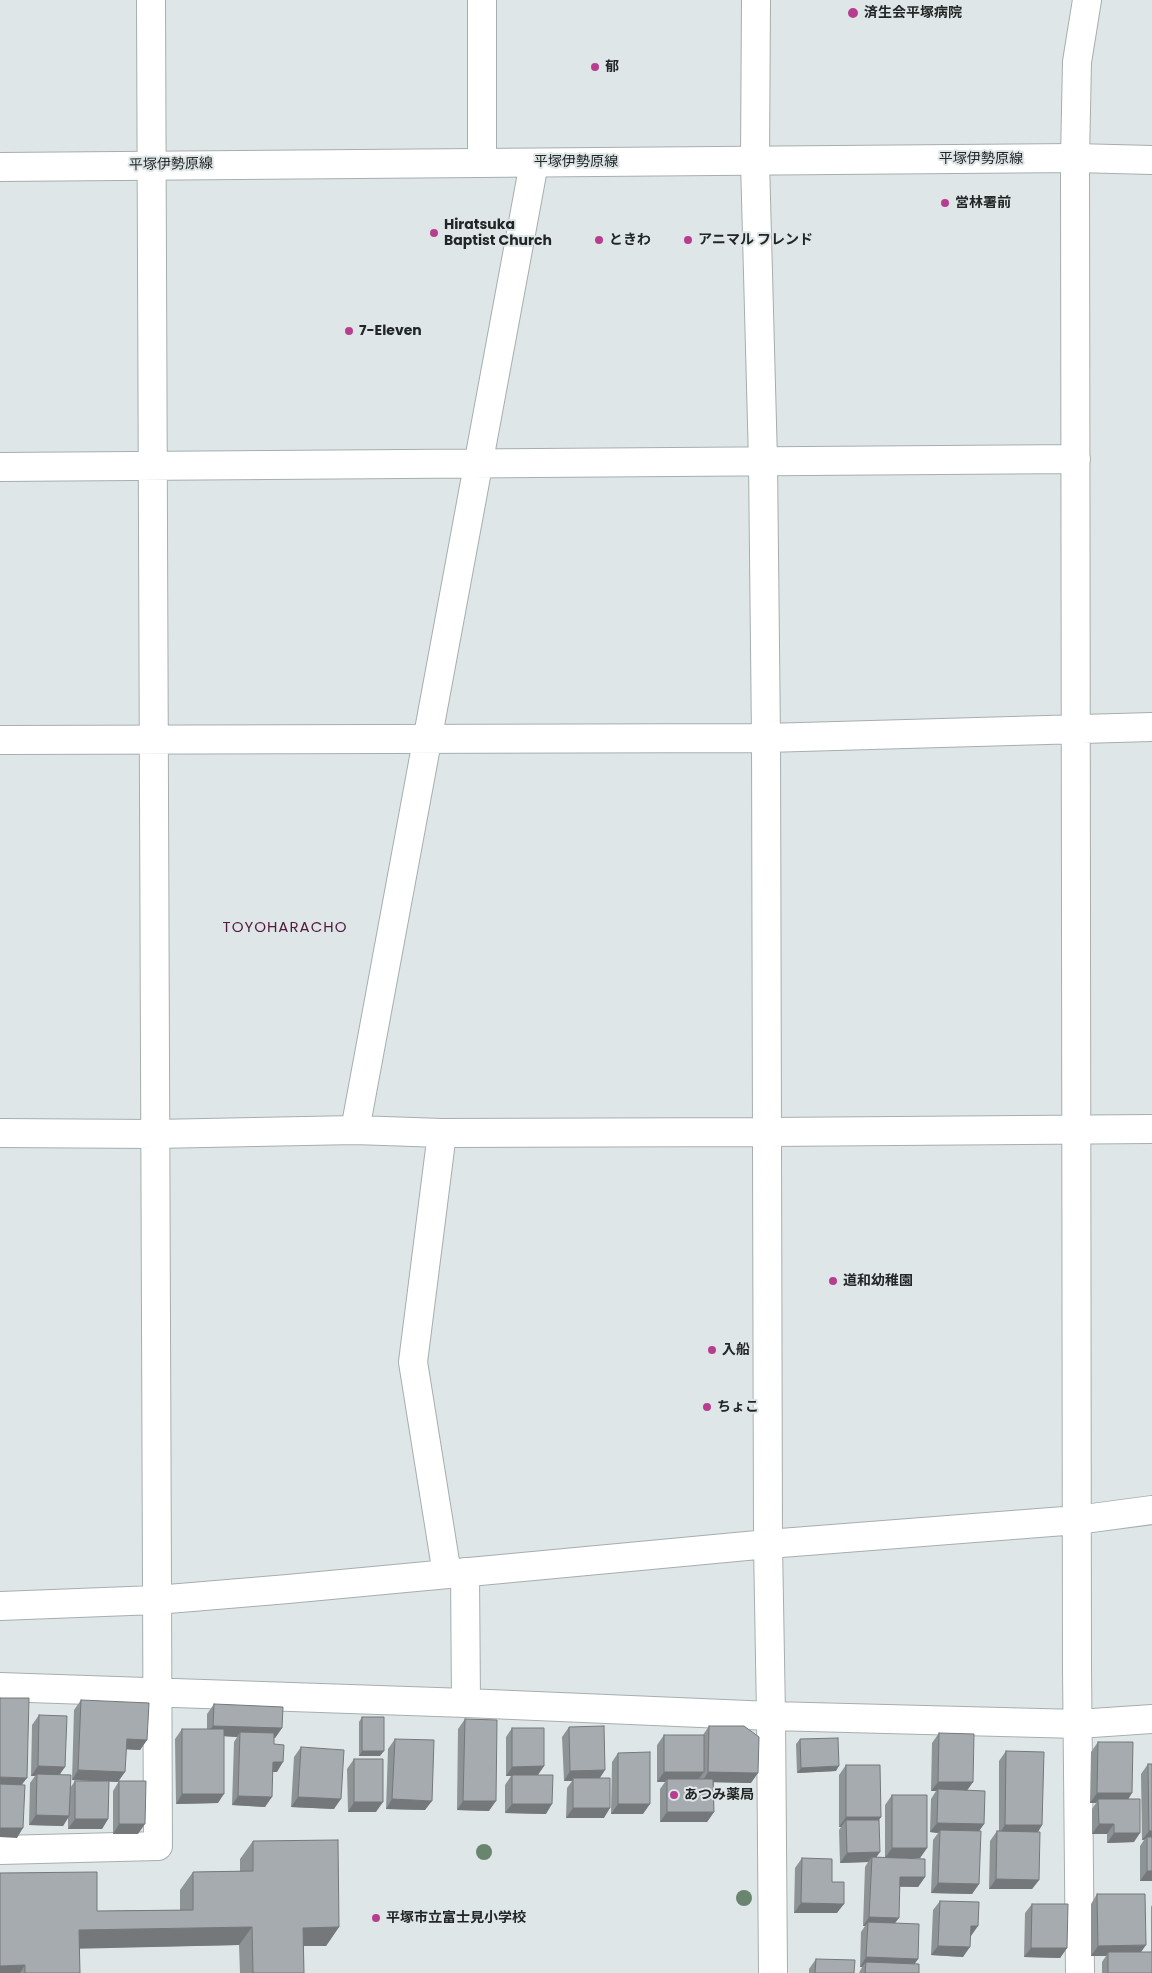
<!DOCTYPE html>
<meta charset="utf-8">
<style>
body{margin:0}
canvas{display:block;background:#dfe6e7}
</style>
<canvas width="1152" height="1973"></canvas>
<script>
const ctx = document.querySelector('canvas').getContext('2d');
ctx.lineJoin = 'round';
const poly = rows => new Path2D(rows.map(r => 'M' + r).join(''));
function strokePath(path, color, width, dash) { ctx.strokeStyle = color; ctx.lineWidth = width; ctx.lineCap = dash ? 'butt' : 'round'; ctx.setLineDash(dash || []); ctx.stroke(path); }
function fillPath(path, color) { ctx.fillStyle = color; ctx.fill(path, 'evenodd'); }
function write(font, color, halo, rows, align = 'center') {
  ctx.font = font + ' Poppins,"Noto Sans JP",sans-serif'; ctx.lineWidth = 4; ctx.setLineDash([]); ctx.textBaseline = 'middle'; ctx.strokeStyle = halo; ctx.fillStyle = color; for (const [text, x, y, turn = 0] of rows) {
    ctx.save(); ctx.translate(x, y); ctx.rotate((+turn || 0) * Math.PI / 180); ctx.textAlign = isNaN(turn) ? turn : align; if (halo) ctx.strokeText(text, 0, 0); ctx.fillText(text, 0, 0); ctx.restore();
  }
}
const minor = poly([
 [756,0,755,161,763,461,766,738,768,1544,771,1716,773,1973],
 [482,163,482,0],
 [0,467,1076,459],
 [0,740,766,738,1152,727],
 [355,1130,534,163],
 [0,1133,155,1134,355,1130,442,1133,768,1132,1152,1129],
 [442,1133,413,1362,447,1574],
 [465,1572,466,1703],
 [0,1606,156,1600,288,1589,768,1544,1077,1520,1152,1510],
 [0,1687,466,1703,771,1716,1078,1724,1152,1719],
 [0,1850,158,1846,151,0],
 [1080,1973,1077,1669,1075,158,1077,62,1087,0]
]);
const major = poly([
 [0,167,1075,158,1152,160]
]);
strokePath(minor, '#a7aeae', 30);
strokePath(major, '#a7aeae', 30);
strokePath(minor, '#fff', 28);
strokePath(major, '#fff', 28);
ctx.fillStyle = '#69856f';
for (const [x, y] of [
 [484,1852],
 [744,1898]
]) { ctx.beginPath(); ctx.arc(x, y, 8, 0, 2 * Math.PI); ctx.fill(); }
fillPath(poly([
 [81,1700,147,1740,140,1750,126,1749,118,1782,109,1781,108,1819,102,1829,68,1829,68,1818,63,1826,29,1825,30,1783,35,1776,31,1776,32,1725,39,1715,60,1774,70,1788,75,1781,101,1781,72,1780,74,1710],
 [214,1704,282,1728,275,1738,274,1738,274,1744,277,1772,273,1772,265,1807,232,1805,234,1742,237,1737,224,1736,218,1803,176,1804,175,1739,182,1729,207,1729,207,1714],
 [362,1717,380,1756,359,1756,359,1722],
 [465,1719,489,1811,457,1810,458,1729],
 [709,1726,751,1783,714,1782,714,1812,707,1822,660,1822,660,1789,665,1782,657,1782,657,1745,664,1735,703,1735],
 [569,1727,605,1770,600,1778,604,1818,566,1818,567,1788,572,1781,564,1781,562,1737],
 [512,1728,544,1766,538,1775,546,1814,505,1813,505,1785,511,1776,506,1776,506,1737],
 [939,1733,973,1782,967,1790,984,1824,979,1831,979,1884,972,1894,931,1893,933,1840,938,1833,930,1832,931,1799,936,1791,931,1791,932,1743],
 [395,1739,425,1810,386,1809,388,1749],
 [800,1739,836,1771,797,1773,796,1744],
 [1098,1742,1128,1799,1134,1842,1107,1843,1107,1834,1092,1834,1092,1809,1096,1803,1090,1803,1091,1752],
 [301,1747,334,1809,291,1807,294,1757],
 [1006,1751,1042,1825,1038,1832,1039,1880,1032,1889,989,1889,990,1841,997,1831,999,1831,999,1761],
 [618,1753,643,1814,611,1814,612,1762],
 [354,1759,376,1812,348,1812,347,1769],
 [1148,1764,1152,1881,1140,1881,1140,1846,1144,1840,1142,1840,1141,1774],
 [846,1765,881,1817,879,1820,876,1857,885,1858,885,1805,892,1795,927,1848,920,1858,896,1858,925,1877,918,1887,900,1887,895,1923,918,1959,915,1963,919,1973,859,1973,862,1967,860,1967,861,1932,865,1926,863,1926,865,1867,868,1862,840,1863,839,1830,841,1827,839,1827,839,1775],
 [119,1781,138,1834,113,1834,113,1791],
 [253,1841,339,1927,326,1946,304,1946,304,1973,240,1973,239,1945,80,1948,80,1973,0,1973,97,1911,180,1910,180,1890,193,1872,240,1871,240,1859],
 [802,1858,832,1882,837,1913,794,1913,795,1868],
 [1097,1894,1141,1952,1151,1952,1151,1907,1152,1905,1152,1973,1102,1973,1102,1962,1106,1956,1091,1956,1091,1904],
 [940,1901,971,1936,970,1936,963,1957,931,1955,933,1910],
 [1032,1904,1067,1948,1060,1958,1024,1957,1025,1913],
 [816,1959,854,1973,809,1973,809,1969]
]), '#8e9396');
fillPath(poly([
 [213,1726,282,1728,275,1738,240,1737,240,1732,237,1737,206,1735],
 [127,1739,147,1740,140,1750,120,1749],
 [362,1751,384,1751,380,1756,359,1756],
 [273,1762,283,1762,277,1772,266,1772],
 [38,1766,65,1767,58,1777,37,1774,35,1776,31,1776],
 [544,1766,537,1776,512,1775,511,1776,506,1776,512,1767],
 [839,1766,836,1771,797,1773,801,1768],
 [78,1770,125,1772,118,1782,72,1780],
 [605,1770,598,1780,573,1778,572,1781,564,1781,570,1771],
 [664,1772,704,1772,697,1781,667,1779,665,1782,657,1782],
 [708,1772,758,1773,751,1783,702,1782],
 [0,1777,27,1778,20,1787,0,1787],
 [938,1782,973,1782,966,1792,938,1789,936,1791,931,1791],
 [1097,1793,1132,1793,1126,1803,1098,1799,1096,1803,1090,1803],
 [182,1794,224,1794,218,1803,176,1804],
 [238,1796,272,1797,265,1807,232,1805],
 [298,1797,341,1799,334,1809,291,1807],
 [392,1799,432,1801,425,1810,386,1809],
 [463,1801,496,1801,489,1811,457,1810],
 [354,1802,383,1802,376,1812,348,1812],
 [512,1804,552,1804,546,1814,505,1813],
 [618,1804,650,1804,643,1814,611,1814],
 [573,1808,610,1808,604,1818,566,1818],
 [667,1812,714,1812,707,1822,660,1822],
 [36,1815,69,1816,63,1826,29,1825],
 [846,1817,881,1817,874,1827,846,1820,841,1827,839,1827],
 [75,1819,108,1819,102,1829,68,1829],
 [937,1823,984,1824,977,1834,940,1830,938,1833,930,1832],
 [119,1824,145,1824,138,1834,113,1834],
 [1099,1824,1114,1824,1107,1834,1092,1834],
 [1005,1825,1042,1825,1036,1835,999,1834],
 [0,1828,23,1828,17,1838,0,1837],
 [1149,1831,1152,1831,1152,1840,1147,1837,1144,1840,1142,1840],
 [1114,1833,1140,1833,1134,1842,1107,1843],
 [892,1848,927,1848,920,1858,885,1858],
 [880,1852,873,1862,872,1857,868,1862,840,1863,847,1853],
 [1147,1871,1152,1871,1152,1881,1140,1881],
 [900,1877,925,1877,918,1887,893,1886],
 [996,1879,1039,1880,1032,1889,989,1889],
 [938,1883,979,1884,972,1894,931,1893],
 [801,1903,844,1904,837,1913,794,1913],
 [869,1917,899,1918,892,1927,868,1922,865,1926,863,1926],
 [971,1926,978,1926,971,1936,964,1936],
 [252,1927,239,1945,67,1949,79,1930],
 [339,1927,326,1946,291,1946,303,1928],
 [1146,1945,1139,1955,1108,1952,1106,1956,1091,1956,1098,1946],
 [938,1946,970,1947,963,1957,931,1955],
 [1031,1948,1067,1948,1060,1958,1024,1957],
 [866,1957,918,1959,911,1969,866,1962,862,1967,860,1967],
 [25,1965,20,1973,0,1973,0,1966]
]), '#74787a');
const building = poly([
 [0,1698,29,1698,27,1778,0,1777,0,1698],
 [81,1700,149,1703,147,1740,127,1739,125,1772,78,1770,81,1700],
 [214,1704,283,1707,282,1728,213,1726,214,1704],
 [39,1715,67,1716,65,1767,38,1766,39,1715],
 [362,1717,384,1717,384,1751,362,1751,362,1717],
 [465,1719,497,1720,496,1801,463,1801,465,1719],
 [604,1726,605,1770,570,1771,569,1727,604,1726],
 [709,1726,744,1726,759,1737,758,1773,708,1772,709,1726],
 [512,1728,544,1728,544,1766,512,1767,512,1728],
 [182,1729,224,1729,224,1794,182,1794,182,1729],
 [240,1732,274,1733,274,1744,284,1745,283,1762,273,1762,272,1797,238,1796,240,1732],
 [939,1733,974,1734,973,1782,938,1782,939,1733],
 [664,1735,704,1735,704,1772,664,1772,664,1735],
 [838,1738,839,1766,801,1768,800,1739,838,1738],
 [395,1739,434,1740,432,1801,392,1799,395,1739],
 [1098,1742,1133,1742,1132,1793,1097,1793,1098,1742],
 [301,1747,344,1750,341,1799,298,1797,301,1747],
 [1006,1751,1044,1752,1042,1825,1005,1825,1006,1751],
 [650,1752,650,1804,618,1804,618,1753,650,1752],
 [354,1759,383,1759,383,1802,354,1802,354,1759],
 [1148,1764,1152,1764,1152,1831,1149,1831,1148,1764],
 [846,1765,880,1765,881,1817,846,1817,846,1765],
 [37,1774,71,1775,69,1816,36,1815,37,1774],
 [512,1775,553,1775,552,1804,512,1804,512,1775],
 [573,1778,610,1778,610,1808,573,1808,573,1778],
 [667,1779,713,1779,714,1812,667,1812,667,1779],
 [75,1781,109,1781,108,1819,75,1819,75,1781],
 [119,1781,146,1781,145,1824,119,1824,119,1781],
 [0,1784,25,1785,23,1828,0,1828,0,1784],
 [938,1789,985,1791,984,1824,937,1823,938,1789],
 [892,1795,927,1795,927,1848,892,1848,892,1795],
 [1098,1799,1140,1799,1140,1833,1114,1833,1114,1824,1099,1824,1098,1799],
 [846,1820,879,1820,880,1852,847,1853,846,1820],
 [940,1830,981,1831,979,1884,938,1883,940,1830],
 [997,1831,1040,1832,1039,1880,996,1879,997,1831],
 [1147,1837,1152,1837,1152,1871,1147,1871,1147,1837],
 [338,1840,339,1927,303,1928,304,1973,253,1973,252,1927,79,1930,80,1973,25,1973,25,1965,0,1966,0,1873,97,1872,97,1911,193,1910,193,1872,253,1871,253,1841,338,1840],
 [872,1857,925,1859,925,1877,900,1877,899,1918,869,1917,872,1857],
 [802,1858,832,1859,832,1882,844,1882,844,1904,801,1903,802,1858],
 [1097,1894,1145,1894,1146,1945,1098,1946,1097,1894],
 [940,1901,979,1902,978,1926,971,1926,970,1947,938,1946,940,1901],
 [1032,1904,1068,1904,1067,1948,1031,1948,1032,1904],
 [868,1922,919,1924,918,1959,866,1957,868,1922],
 [1108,1952,1152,1952,1152,1973,1108,1973,1108,1952],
 [816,1959,855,1960,854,1973,815,1973,816,1959],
 [866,1962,919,1964,919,1973,865,1973,866,1962]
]);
fillPath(building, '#a5abae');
strokePath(building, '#74787a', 1);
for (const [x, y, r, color] of [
 [853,13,6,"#b73d8f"],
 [595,67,5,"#b73d8f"],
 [945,203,5,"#b73d8f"],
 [434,233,5,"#b73d8f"],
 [599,240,5,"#b73d8f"],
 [688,240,5,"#b73d8f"],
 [349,331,5,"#b73d8f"],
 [833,1281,5,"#b73d8f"],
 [712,1350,5,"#b73d8f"],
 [707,1407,5,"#b73d8f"],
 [674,1795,5,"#b73d8f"],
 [376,1918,5,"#b73d8f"]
]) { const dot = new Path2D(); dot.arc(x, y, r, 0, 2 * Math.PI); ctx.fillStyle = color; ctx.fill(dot); strokePath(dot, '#dfe6e7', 2); }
write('bold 14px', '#232626', '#dfe6e7', [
 ["済生会平塚病院",864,13],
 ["郁",605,67],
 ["営林署前",955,203],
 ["Hiratsuka",444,225],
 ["Baptist Church",444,241],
 ["ときわ",609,240],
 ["アニマル フレンド",698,240],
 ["7-Eleven",359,331],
 ["道和幼稚園",843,1281],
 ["入船",722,1350],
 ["ちょこ",717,1407],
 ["あつみ薬局",684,1795],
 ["平塚市立富士見小学校",386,1918]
], 'left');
write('14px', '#232626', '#dfe6e7', [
 ["平塚伊勢原線",981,159],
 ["平塚伊勢原線",576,162],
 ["平塚伊勢原線",171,165,-1]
]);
ctx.letterSpacing = '1px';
write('15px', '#531940', '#dfe6e7', [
 ["TOYOHARACHO",285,928]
]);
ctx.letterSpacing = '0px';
</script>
